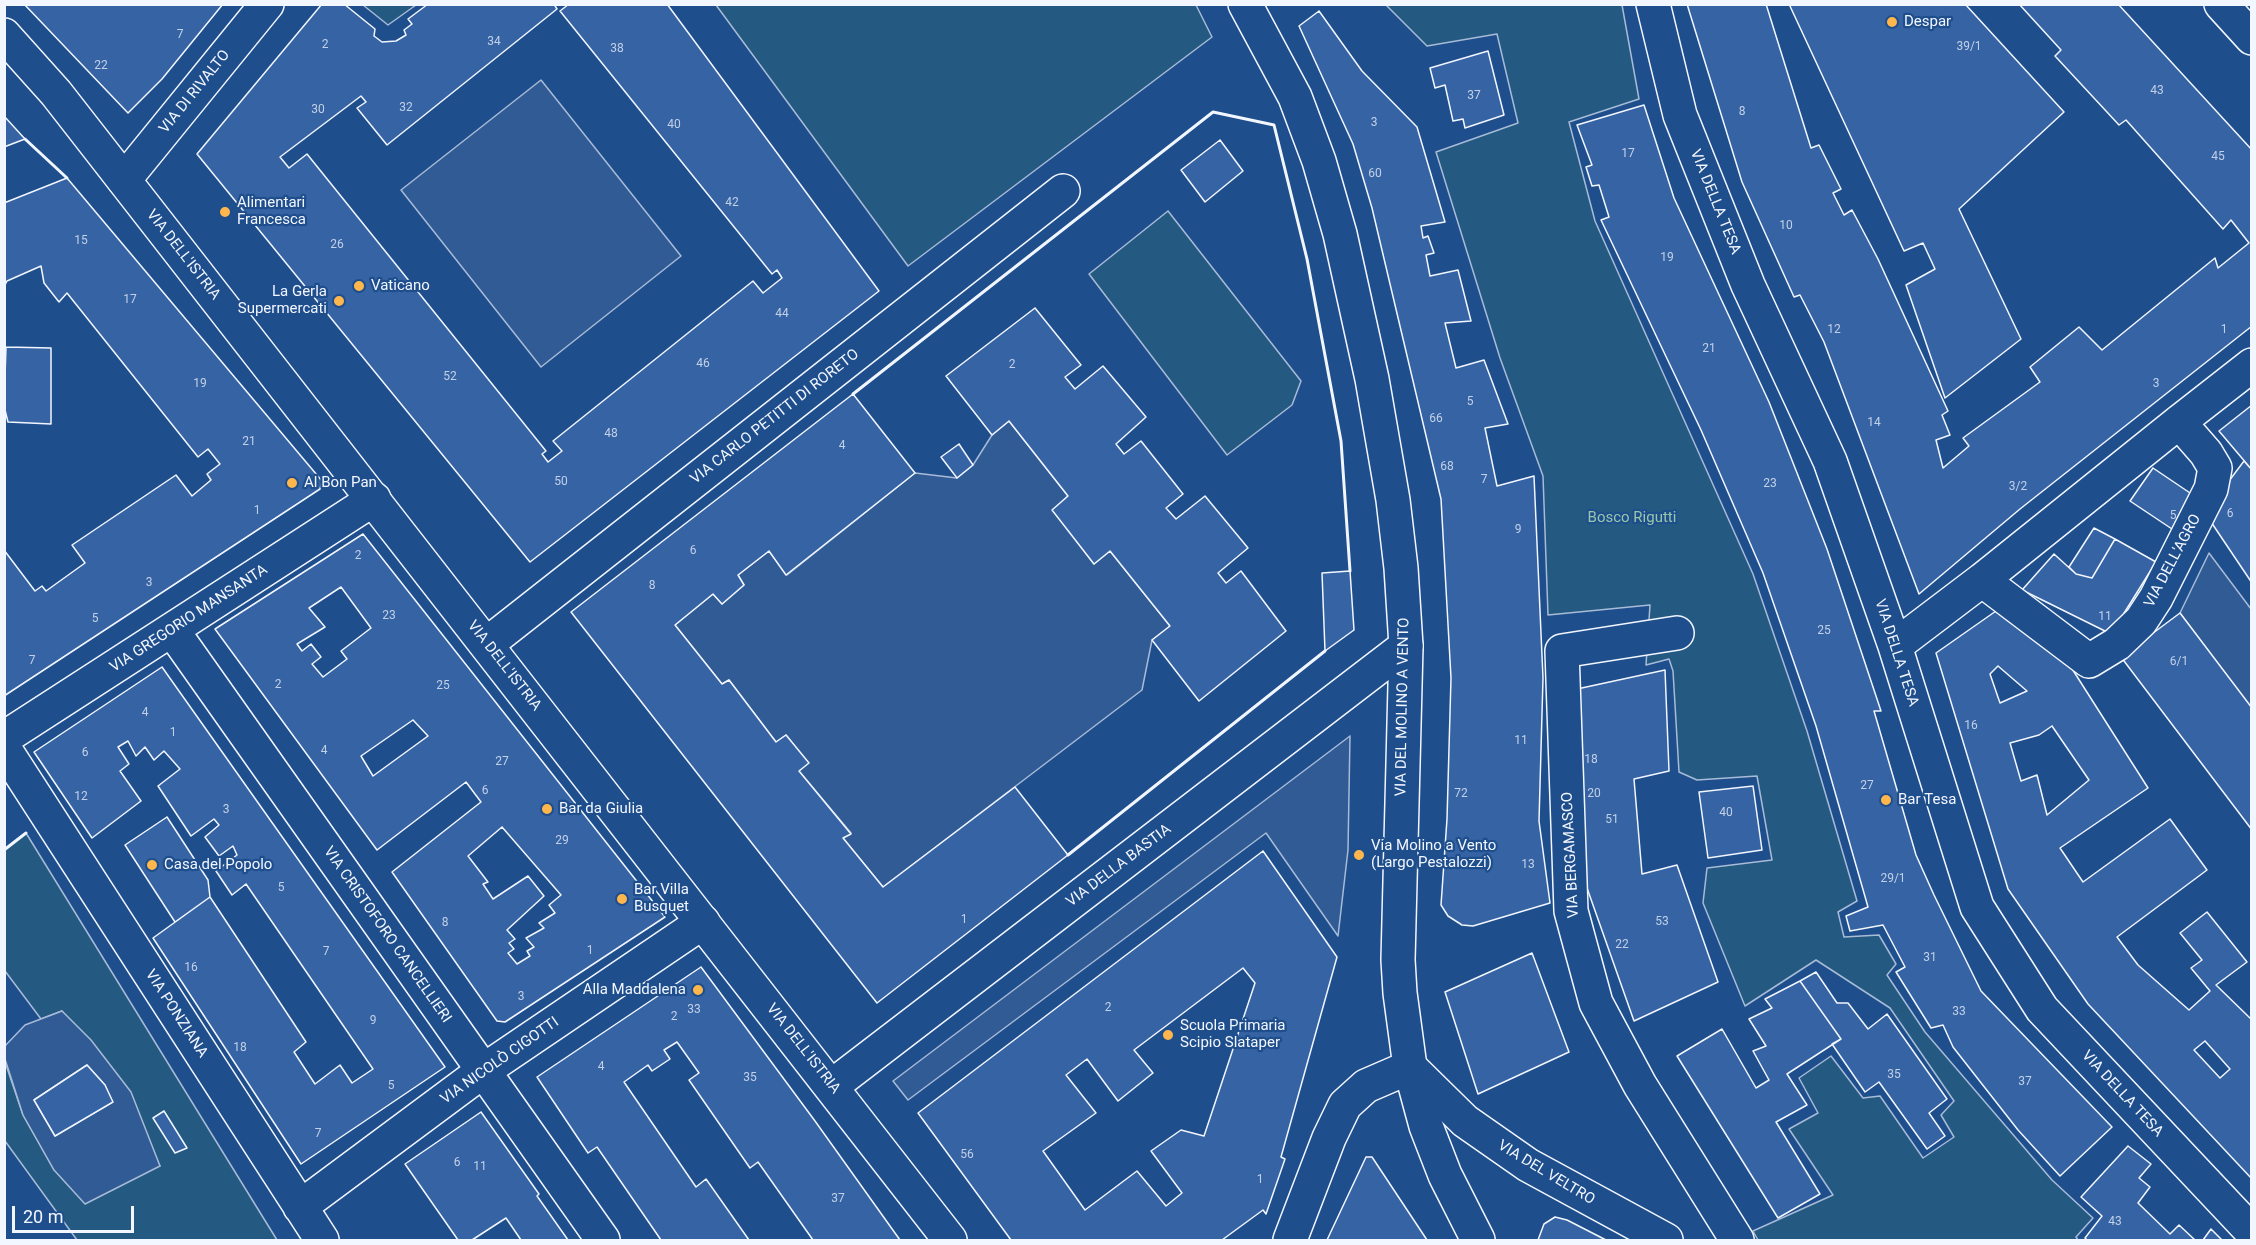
<!DOCTYPE html>
<meta charset="utf-8">
<style>
body{margin:0}
#map{position:relative;width:2256px;height:1245px;overflow:hidden;background:#1f4e8c;font-family:Roboto,sans-serif}
canvas{display:block}
.frame{position:absolute;inset:0;border:6px solid #f2f6ff;pointer-events:none}
.scale{position:absolute;left:12px;top:1206px;width:122px;height:27px;box-sizing:border-box;border:3px solid #f2f6ff;border-top:0;padding-left:8px;font-size:18px;line-height:21px;white-space:nowrap;color:#f2f6ff;-webkit-text-stroke:4px #1f4e8c;paint-order:stroke}
</style>
<div id="map">
<canvas width="2256" height="1245"></canvas>
<div class="frame"></div>
<div class="scale">20 m</div>
</div>
<script>
const ctx = document.querySelector('canvas').getContext('2d');
ctx.lineJoin = 'round';
function fillPath(path, color) { ctx.fillStyle = color; ctx.fill(path, 'evenodd'); }
const poly = rows => new Path2D(rows.map(r => 'M' + r).join(''));
function strokePath(path, color, width, dash) { ctx.strokeStyle = color; ctx.lineWidth = width; ctx.lineCap = dash ? 'butt' : 'round'; ctx.setLineDash(dash || []); ctx.stroke(path); }
function write(font, color, halo, rows, align = 'center') {
  ctx.font = font + ' Roboto,sans-serif'; ctx.lineWidth = 4.5; ctx.setLineDash([]); ctx.textBaseline = 'middle'; ctx.strokeStyle = halo; ctx.fillStyle = color; for (const [text, x, y, turn = 0] of rows) {
    ctx.save(); ctx.translate(x, y); ctx.rotate((+turn || 0) * Math.PI / 180); ctx.textAlign = isNaN(turn) ? turn : align; if (halo) ctx.strokeText(text, 0, 0); ctx.fillText(text, 0, 0); ctx.restore();
  }
}
const green = poly([
 [363,5,416,5,388,25,363,5],
 [716,5,1196,5,1212,37,908,266,716,5],
 [1386,5,1622,5,1639,99,1569,122,1595,221,1753,574,1807,731,1857,901,1838,912,1844,937,1879,935,1896,964,1887,975,1925,1032,2052,1180,2093,1218,2076,1237,2078,1240,1758,1240,1753,1231,1833,1195,1789,1129,1818,1113,1799,1078,1831,1056,1863,1098,1880,1096,1923,1158,1954,1137,1941,1115,1954,1101,1890,1008,1816,960,1745,1006,1703,903,1707,868,1772,860,1757,776,1697,780,1679,772,1673,671,1669,659,1646,665,1650,605,1548,615,1543,476,1500,358,1436,152,1518,123,1497,34,1427,46,1386,5],
 [1168,211,1301,381,1292,405,1227,455,1089,274,1168,211],
 [26,833,277,1240,77,1240,5,1141,4,1059,23,1115,54,1170,160,1166,62,1011,41,1019,5,971,5,850,26,833]
]);
fillPath(green, '#245a82');
strokePath(green, '#a8bbd7', 1.5);
const parking = poly([
 [541,80,681,256,541,367,401,190,541,80],
 [1009,421,1068,496,1053,510,1094,564,1110,551,1170,626,1152,640,1142,690,883,887,843,838,851,833,799,771,808,763,786,735,776,742,729,680,722,684,675,625,713,594,722,604,744,585,738,575,769,551,787,575,915,473,957,478,973,465,992,435,1009,421],
 [2209,553,2251,609,2251,708,2180,613,2209,553],
 [1350,736,1348,850,1338,936,1266,833,908,1100,893,1081,1350,736],
 [62,1011,91,1040,131,1092,160,1166,85,1204,54,1170,23,1115,5,1059,4,1047,25,1025,62,1011],
 [87,1065,105,1085,112,1102,55,1136,34,1100,87,1065]
]);
fillPath(parking, '#305b95');
strokePath(parking, '#a8bbd7', 1.5);
const building = poly([
 [24,4,223,4,162,79,128,113,24,4],
 [322,4,344,4,375,29,374,36,382,42,396,41,406,35,404,30,412,24,408,19,428,4,554,4,557,9,387,145,357,108,366,102,361,96,280,157,289,168,307,154,546,451,542,454,548,462,562,451,553,441,753,281,763,293,782,278,777,270,772,274,560,11,569,4,667,4,879,291,530,562,197,154,322,4],
 [1687,4,1766,4,1811,148,1819,145,1841,189,1833,193,1844,215,1852,210,1878,259,1948,411,1942,415,1950,435,1936,440,1943,468,1969,446,1963,438,2040,382,2030,367,2079,327,2102,350,2215,258,2218,268,2249,243,2231,220,2223,229,2126,120,2119,125,2055,56,2061,50,2019,4,2118,4,2252,150,2252,326,2020,509,1919,594,1824,342,1800,295,1794,297,1742,182,1687,4],
 [1789,4,1965,4,2064,112,1959,209,2021,339,1945,398,1906,285,1935,269,1923,243,1904,251,1789,4],
 [1319,11,1362,71,1417,127,1445,222,1421,226,1423,238,1428,236,1434,253,1426,255,1430,276,1458,270,1471,321,1445,323,1456,368,1484,360,1508,424,1485,428,1497,486,1534,476,1543,678,1539,821,1550,903,1473,926,1462,925,1448,916,1441,905,1447,819,1451,678,1441,499,1372,208,1353,144,1299,26,1319,11],
 [1488,51,1504,115,1465,128,1463,119,1453,121,1445,85,1435,88,1430,68,1488,51],
 [1644,105,1674,198,1769,402,1827,549,1881,711,1874,711,1916,855,1934,895,1981,991,2112,1127,2060,1176,2018,1130,1953,1047,1943,1025,1931,1028,1896,972,1905,967,1883,925,1850,931,1846,916,1868,907,1816,726,1763,573,1701,430,1601,220,1609,217,1599,185,1592,186,1586,167,1592,165,1577,125,1644,105],
 [4,116,25,139,4,147,4,116],
 [1220,140,1243,171,1205,202,1181,170,1220,140],
 [67,178,322,481,320,489,4,696,4,550,35,591,42,586,46,591,85,563,72,545,176,475,192,496,211,480,207,474,220,464,208,449,198,457,67,293,59,302,44,283,41,266,7,281,4,287,4,203,67,178],
 [1035,308,1081,365,1065,377,1075,389,1103,366,1146,417,1116,444,1124,454,1141,441,1183,494,1166,508,1176,519,1205,496,1248,548,1218,573,1226,583,1241,571,1286,631,1199,701,1152,640,1170,626,1110,551,1094,564,1052,510,1068,496,1009,421,992,435,946,376,1035,308],
 [6,347,51,348,51,424,8,422,4,406,6,347],
 [853,394,915,473,786,575,769,551,738,575,744,585,722,604,713,594,675,625,722,684,729,680,776,742,786,735,809,763,799,771,851,834,843,838,883,887,1015,787,1068,855,877,1003,571,612,853,394],
 [2252,405,2252,470,2219,431,2252,405],
 [959,444,973,465,957,478,941,457,959,444],
 [2244,461,2252,470,2252,583,2205,513,2244,461],
 [2153,468,2196,497,2175,531,2130,501,2153,468],
 [2094,528,2115,539,2092,578,2076,574,2069,567,2094,528],
 [363,534,665,917,505,1022,497,1021,392,872,481,802,466,782,377,850,215,629,363,534],
 [341,587,371,628,341,651,347,659,323,677,312,664,321,657,311,644,302,651,297,644,325,627,309,608,341,587],
 [413,720,428,736,373,776,361,756,413,720],
 [502,827,561,895,549,905,555,913,539,923,544,928,526,938,534,947,527,951,530,956,517,964,508,953,514,949,509,943,515,939,507,930,544,896,528,876,493,899,483,884,488,882,468,856,502,827],
 [2115,539,2156,562,2111,634,2022,590,2054,554,2076,574,2092,578,2115,539],
 [1350,571,1354,630,1325,651,1322,573,1350,571],
 [1996,611,2069,664,2148,788,2060,848,2083,882,2170,819,2207,870,2117,937,2138,965,2189,1010,2210,991,2191,968,2202,960,2180,933,2207,912,2247,962,2216,985,2252,1020,2252,1179,2088,1004,2008,889,1936,653,1996,611],
 [1998,666,2027,691,2000,703,1990,674,1998,666],
 [2052,726,2089,780,2047,815,2037,775,2021,781,2010,743,2039,735,2052,726],
 [2205,1041,2230,1069,2220,1078,2194,1050,2205,1041],
 [2180,613,2252,708,2252,830,2121,657,2180,613],
 [162,667,445,1067,301,1164,153,938,210,897,306,1042,294,1052,315,1084,340,1065,352,1083,373,1069,246,884,232,895,216,871,237,855,233,846,219,856,205,837,219,825,214,819,191,836,158,786,180,769,164,751,154,760,145,747,136,756,128,741,118,747,129,764,120,771,141,801,92,838,34,752,162,667],
 [1665,670,1669,771,1634,779,1642,874,1677,865,1718,982,1634,1021,1587,888,1577,689,1665,670],
 [1753,786,1762,850,1708,858,1699,792,1753,786],
 [167,817,208,880,210,897,175,922,125,845,167,817],
 [1263,851,1337,957,1281,1157,1285,1159,1266,1214,1263,1210,1222,1240,1011,1240,918,1113,1263,851],
 [1243,968,1255,983,1204,1136,1181,1130,1151,1151,1182,1193,1166,1206,1137,1171,1085,1210,1043,1151,1096,1113,1066,1075,1087,1059,1118,1101,1153,1073,1134,1050,1243,968],
 [1532,953,1569,1052,1478,1094,1445,992,1532,953],
 [701,967,815,1121,900,1240,813,1240,758,1162,750,1168,689,1080,699,1073,677,1042,664,1050,670,1059,652,1071,648,1065,624,1082,696,1187,706,1179,749,1240,661,1240,597,1147,588,1153,537,1077,701,967],
 [1816,972,1837,1003,1848,1003,1868,1029,1887,1014,1947,1099,1929,1113,1945,1136,1927,1149,1879,1082,1865,1092,1832,1044,1841,1039,1800,981,1816,972],
 [1800,981,1841,1039,1787,1074,1807,1105,1776,1122,1820,1194,1778,1218,1677,1056,1722,1029,1756,1088,1769,1080,1753,1051,1766,1046,1749,1019,1772,1008,1765,999,1800,981],
 [87,1065,105,1085,113,1102,55,1136,34,1100,87,1065],
 [164,1111,187,1148,175,1153,153,1118,164,1111],
 [481,1112,539,1194,537,1196,568,1240,521,1240,506,1218,472,1240,458,1240,405,1164,481,1112],
 [2128,1146,2151,1164,2139,1178,2150,1187,2138,1203,2170,1234,2179,1225,2195,1240,2087,1240,2085,1238,2102,1216,2081,1197,2128,1146],
 [1366,1157,1372,1157,1427,1240,1327,1240,1366,1157],
 [1555,1217,1567,1220,1606,1240,1538,1240,1544,1224,1555,1217],
 [2211,1229,2222,1240,2203,1240,2211,1229]
]);
fillPath(building, '#3563a3');
strokePath(building, '#f2f6ff', 1.5);
const street = poly([
 [1653,4,1680,115,1748,285,1830,461,1895,646,1977,907,2042,1009,2252,1232],
 [124,180,267,4],
 [2179,422,2206,453,2215,468,2211,489,2156,598,2141,621,2117,644,2089,661,1982,580,2179,422,2252,365],
 [172,630,603,1240],
 [1677,633,1562,651,1571,911,1596,1003,1640,1085,1737,1240],
 [487,644,1063,191],
 [1895,646,1982,580],
 [4,738,374,499],
 [4,748,322,1240],
 [1410,1067,1465,1121,1528,1165,1666,1240],
 [832,1086,1406,646],
 [300,1207,483,1071,703,922]
]);
const secondary = poly([
 [1245,4,1295,97,1319,161,1340,234,1372,379,1393,500,1401,568,1406,646,1398,960,1400,993,1410,1067,1426,1126,1445,1175,1478,1240],
 [4,35,56,93,950,1240],
 [1290,1240,1329,1138,1345,1105,1366,1086,1410,1067]
]);
const primary = poly([
 [2221,4,2252,38]
]);
strokePath(street, '#f2f6ff', 36);
strokePath(secondary, '#f2f6ff', 36);
strokePath(primary, '#f2f6ff', 36);
strokePath(street, '#1f4e8c', 33);
strokePath(secondary, '#1f4e8c', 33);
strokePath(primary, '#1f4e8c', 33);
strokePath(poly([
 [25,139,67,178],
 [853,394,1213,112,1274,125,1307,259,1341,441,1350,571],
 [4,850,26,833],
 [1068,855,1325,651]
]), '#f2f6ff', 3);
for (const [x, y, r, color] of [
 [1892,22,6,"#ffb74d"],
 [225,212,6,"#ffb74d"],
 [359,286,6,"#ffb74d"],
 [339,301,6,"#ffb74d"],
 [292,483,6,"#ffb74d"],
 [1886,800,6,"#ffb74d"],
 [547,809,6,"#ffb74d"],
 [1359,855,6,"#ffb74d"],
 [152,865,6,"#ffb74d"],
 [622,899,6,"#ffb74d"],
 [698,990,6,"#ffb74d"],
 [1168,1035,6,"#ffb74d"]
]) { const dot = new Path2D(); dot.arc(x, y, r, 0, 2 * Math.PI); ctx.fillStyle = color; ctx.fill(dot); strokePath(dot, '#1f4e8c', 2); }
write('12px', '#c3d1e8', null, [
 ["7",180,35],
 ["34",494,42],
 ["2",325,45],
 ["39/1",1969,47],
 ["38",617,49],
 ["22",101,66],
 ["43",2157,91],
 ["37",1474,96],
 ["32",406,108],
 ["30",318,110],
 ["8",1742,112],
 ["3",1374,123],
 ["40",674,125],
 ["17",1628,154],
 ["45",2218,157],
 ["60",1375,174],
 ["42",732,203],
 ["10",1786,226],
 ["15",81,241],
 ["26",337,245],
 ["19",1667,258],
 ["17",130,300],
 ["44",782,314],
 ["12",1834,330],
 ["1",2224,330],
 ["21",1709,349],
 ["46",703,364],
 ["2",1012,365],
 ["52",450,377],
 ["19",200,384],
 ["3",2156,384],
 ["5",1470,402],
 ["66",1436,419],
 ["14",1874,423],
 ["48",611,434],
 ["21",249,442],
 ["4",842,446],
 ["68",1447,467],
 ["7",1484,480],
 ["50",561,482],
 ["23",1770,484],
 ["3/2",2018,487],
 ["1",257,511],
 ["6",2230,514],
 ["5",2173,516],
 ["9",1518,530],
 ["6",693,551],
 ["2",358,556],
 ["3",149,583],
 ["8",652,586],
 ["23",389,616],
 ["11",2105,617],
 ["5",95,619],
 ["25",1824,631],
 ["7",32,661],
 ["6/1",2179,662],
 ["2",278,685],
 ["25",443,686],
 ["4",145,713],
 ["16",1971,726],
 ["1",173,733],
 ["11",1521,741],
 ["4",324,751],
 ["6",85,753],
 ["18",1591,760],
 ["27",502,762],
 ["27",1867,786],
 ["6",485,791],
 ["72",1461,794],
 ["20",1594,794],
 ["12",81,797],
 ["3",226,810],
 ["40",1726,813],
 ["51",1612,820],
 ["29",562,841],
 ["13",1528,865],
 ["29/1",1893,879],
 ["5",281,888],
 ["1",964,920],
 ["53",1662,922],
 ["8",445,923],
 ["22",1622,945],
 ["1",590,951],
 ["7",326,952],
 ["31",1930,958],
 ["16",191,968],
 ["3",521,997],
 ["2",1108,1008],
 ["33",694,1010],
 ["33",1959,1012],
 ["2",674,1017],
 ["9",373,1021],
 ["18",240,1048],
 ["4",601,1067],
 ["35",1894,1075],
 ["35",750,1078],
 ["37",2025,1082],
 ["5",391,1086],
 ["7",318,1134],
 ["56",967,1155],
 ["6",457,1163],
 ["11",480,1167],
 ["1",1260,1180],
 ["37",838,1199],
 ["43",2115,1222]
]);
write('15px', '#f2f6ff', '#1f4e8c', [
 ["Despar",1904,22],
 ["Alimentari",237,203],
 ["Francesca",237,220],
 ["Vaticano",371,286],
 ["La Gerla",327,292,"right"],
 ["Supermercati",327,309,"right"],
 ["Al Bon Pan",304,483],
 ["Bar Tesa",1898,800],
 ["Bar da Giulia",559,809],
 ["Via Molino a Vento",1371,846],
 ["(Largo Pestalozzi)",1371,863],
 ["Casa del Popolo",164,865],
 ["Bar Villa",634,890],
 ["Busquet",634,907],
 ["Alla Maddalena",686,990,"right"],
 ["Scuola Primaria",1180,1026],
 ["Scipio Slataper",1180,1043]
], 'left');
write('15px', '#f2f6ff', '#1f4e8c', [
 ["VIA DI RIVALTO",195,92,-51],
 ["VIA DELLA TESA",1715,202,68],
 ["VIA DELL'ISTRIA",183,255,52],
 ["VIA CARLO PETITTI DI RORETO",775,417,-38],
 ["VIA DELL'AGRO",2173,561,-62],
 ["VIA GREGORIO MANSANTA",189,619,-33],
 ["VIA DELLA TESA",1896,653,72],
 ["VIA DELL'ISTRIA",504,666,52],
 ["VIA DEL MOLINO A VENTO",1403,707,-89],
 ["VIA BERGAMASCO",1571,855,-93],
 ["VIA DELLA BASTIA",1119,866,-37],
 ["VIA CRISTOFORO CANCELLIERI",387,935,55],
 ["VIA PONZIANA",176,1014,57],
 ["VIA DELL'ISTRIA",803,1049,52],
 ["VIA NICOLÒ CIGOTTI",500,1061,-35],
 ["VIA DELLA TESA",2122,1094,47],
 ["VIA DEL VELTRO",1546,1173,31]
]);
write('15px', '#97c8a6', '#1f4e8c', [
 ["Bosco Rigutti",1632,518]
]);
</script>
